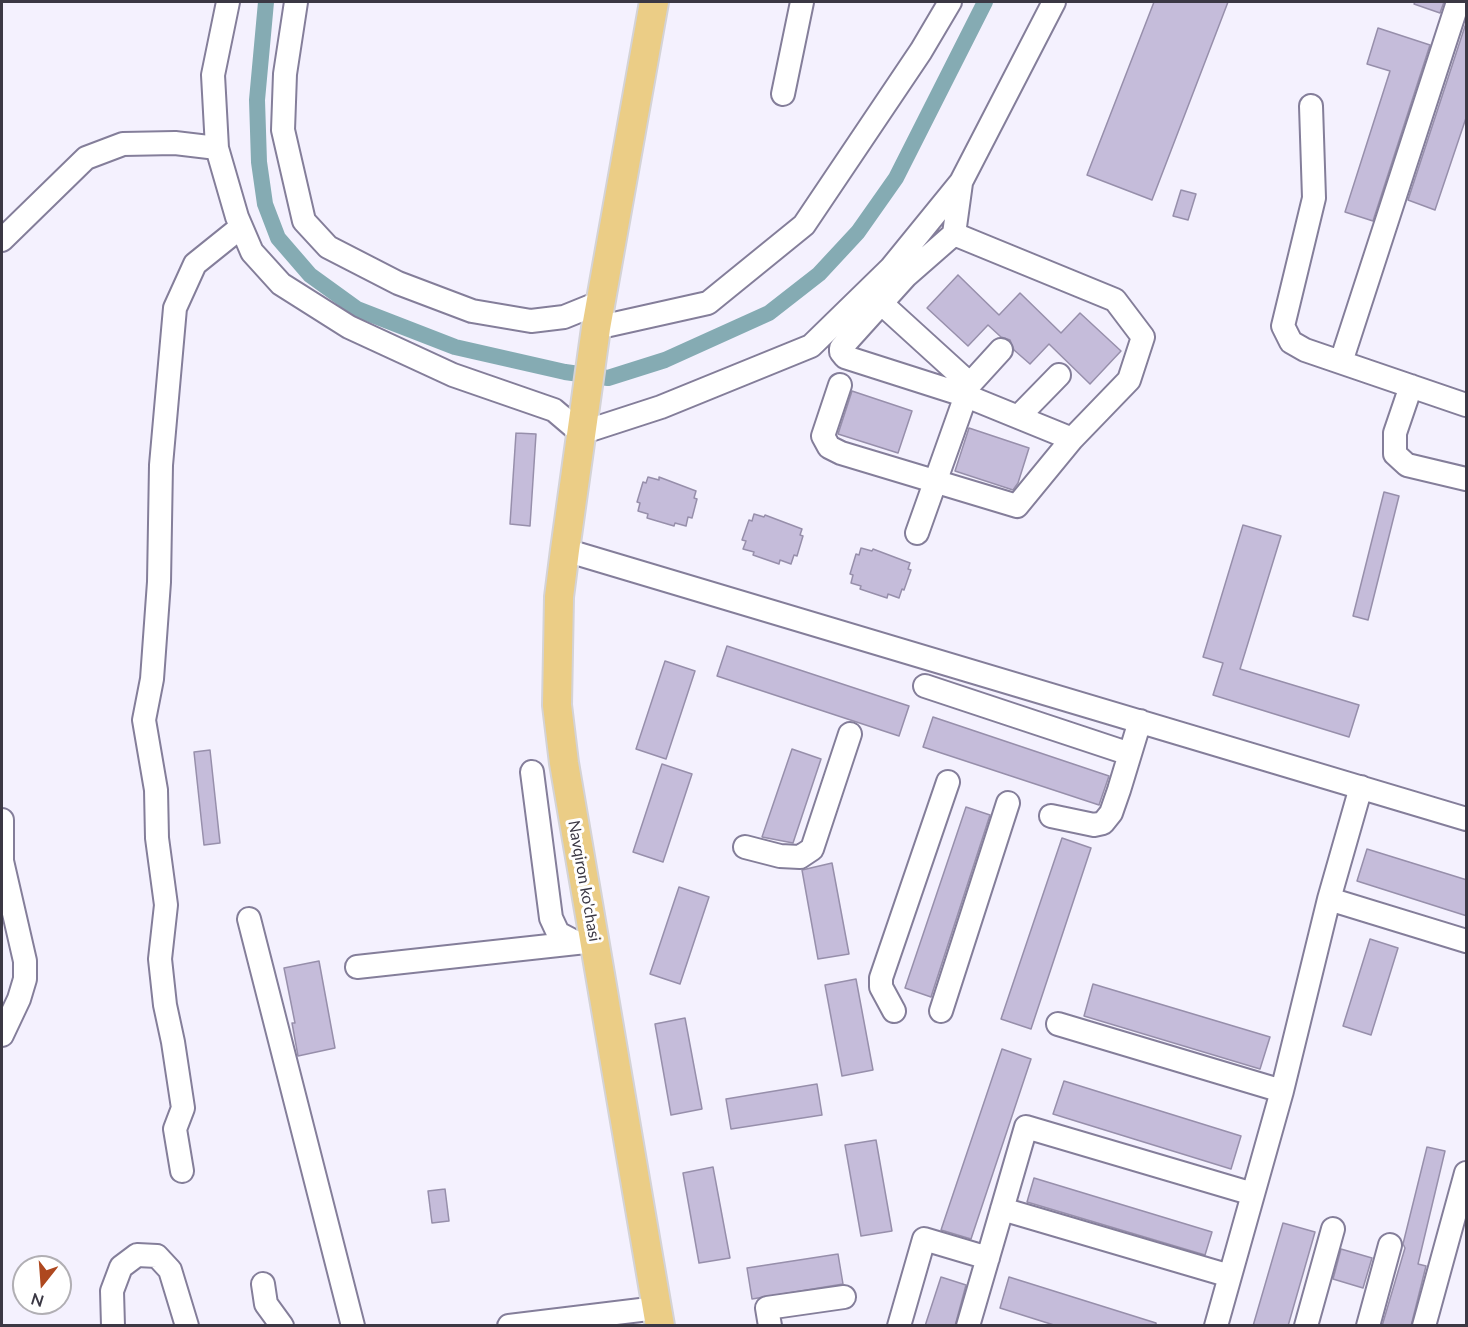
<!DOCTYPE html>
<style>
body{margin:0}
#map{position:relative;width:1468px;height:1327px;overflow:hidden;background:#f4f1fe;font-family:Lato,sans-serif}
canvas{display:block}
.frame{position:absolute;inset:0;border:3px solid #3b3844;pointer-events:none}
.north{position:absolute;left:12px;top:1255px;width:60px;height:60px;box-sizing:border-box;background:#fff;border:2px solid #b1afb4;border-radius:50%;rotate:197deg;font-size:16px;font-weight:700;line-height:24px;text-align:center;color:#3b3844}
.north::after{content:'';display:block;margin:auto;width:21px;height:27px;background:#ae481f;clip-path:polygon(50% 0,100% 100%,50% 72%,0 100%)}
</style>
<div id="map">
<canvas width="1468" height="1327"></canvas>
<div class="frame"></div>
<div class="north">N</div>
</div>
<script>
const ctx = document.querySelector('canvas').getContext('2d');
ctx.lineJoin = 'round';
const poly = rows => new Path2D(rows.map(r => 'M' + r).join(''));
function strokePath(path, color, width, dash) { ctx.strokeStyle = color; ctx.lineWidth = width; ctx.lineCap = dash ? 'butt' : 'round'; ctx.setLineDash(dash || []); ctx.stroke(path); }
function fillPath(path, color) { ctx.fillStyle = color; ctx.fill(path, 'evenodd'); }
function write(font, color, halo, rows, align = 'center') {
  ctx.font = font + ' Lato,sans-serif'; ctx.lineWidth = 6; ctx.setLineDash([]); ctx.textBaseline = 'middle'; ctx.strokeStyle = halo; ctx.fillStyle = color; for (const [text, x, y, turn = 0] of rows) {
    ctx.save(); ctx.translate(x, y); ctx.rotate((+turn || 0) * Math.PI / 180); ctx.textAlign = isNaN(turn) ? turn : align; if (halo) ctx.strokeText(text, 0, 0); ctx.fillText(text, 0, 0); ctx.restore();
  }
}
strokePath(poly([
 [266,2,257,100,259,162,265,204,278,238,310,275,357,309,455,347,565,372,608,378,665,360,769,313,819,274,858,232,896,178,985,2]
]), '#85abb3', 16);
const building = poly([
 [1154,2,1228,2,1152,200,1087,175,1154,2],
 [1415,2,1444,2,1440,13,1414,4,1415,2],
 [1467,20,1467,115,1435,210,1408,200,1467,20],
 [1378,28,1430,45,1373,221,1345,212,1390,71,1367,64,1378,28],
 [1181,190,1196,194,1188,220,1173,216,1181,190],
 [958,275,999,315,1020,293,1061,333,1080,313,1121,351,1090,384,1049,344,1030,364,1014,350,1010,340,1001,337,988,325,968,346,927,308,958,275],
 [852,391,912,411,898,453,838,434,852,391],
 [969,428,1029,448,1018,483,1013,490,955,471,969,428],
 [516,433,536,434,530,526,510,524,516,433],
 [648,477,659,480,659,477,696,491,694,498,697,499,692,518,688,517,686,526,675,523,674,526,647,518,648,514,638,511,640,503,637,502,643,482,646,483,648,477],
 [1384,492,1399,496,1368,620,1353,616,1384,492],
 [754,514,764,517,765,515,802,529,800,535,803,536,797,556,794,555,791,564,780,560,779,564,753,555,754,552,743,549,746,541,742,540,749,520,752,521,754,514],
 [1243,525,1281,536,1240,669,1359,705,1349,737,1213,695,1223,663,1203,657,1243,525],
 [861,548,872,551,873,549,910,563,908,569,911,570,904,590,902,589,899,598,888,594,887,598,860,589,861,586,851,583,853,575,850,574,856,554,859,555,861,548],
 [727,646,909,706,899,736,717,676,727,646],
 [665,661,695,671,666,759,636,749,665,661],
 [933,717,1109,776,1099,805,923,747,933,717],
 [792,749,821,759,793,843,762,837,792,749],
 [210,750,220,843,204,845,194,752,210,750],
 [662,764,692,774,663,862,633,852,662,764],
 [966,807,990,815,931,997,905,988,966,807],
 [1062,838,1091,848,1031,1029,1001,1019,1062,838],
 [1367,849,1467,880,1467,916,1357,881,1367,849],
 [832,863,849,954,818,959,802,870,832,863],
 [679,887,709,897,680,984,650,974,679,887],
 [1370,939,1398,948,1371,1035,1343,1026,1370,939],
 [319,961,335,1048,298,1056,292,1023,295,1023,284,968,319,961],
 [856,979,873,1070,842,1076,825,985,856,979],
 [1093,984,1270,1037,1260,1069,1084,1016,1093,984],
 [685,1018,702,1109,671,1115,655,1024,685,1018],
 [1002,1049,1031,1059,971,1239,941,1230,1002,1049],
 [1064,1081,1241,1136,1231,1169,1053,1114,1064,1081],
 [817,1084,822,1115,731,1129,726,1099,817,1084],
 [876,1140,892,1231,861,1236,845,1145,876,1140],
 [1427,1147,1445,1151,1418,1264,1426,1266,1411,1326,1382,1326,1405,1248,1403,1244,1427,1147],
 [713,1167,730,1258,699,1263,683,1173,713,1167],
 [1034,1178,1212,1232,1205,1255,1027,1202,1034,1178],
 [445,1189,449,1221,432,1223,428,1191,445,1189],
 [1283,1223,1315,1232,1288,1326,1253,1326,1283,1223],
 [1341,1249,1372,1258,1363,1288,1333,1279,1341,1249],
 [838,1254,843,1284,752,1299,747,1268,838,1254],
 [941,1277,966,1285,955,1326,925,1326,941,1277],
 [1009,1277,1156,1323,1156,1326,1057,1326,1000,1308,1009,1277]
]);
fillPath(building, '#c5bcda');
strokePath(building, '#978fab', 1.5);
const minor = poly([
 [296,2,285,74,283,130,304,221,328,247,398,283,472,311,531,321,564,317,601,302],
 [783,94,802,2],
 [1311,106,1314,198,1283,326,1291,342,1305,350,1466,405],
 [217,148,213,75,228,2],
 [961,183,954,234,906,276,841,348,841,352,845,357,964,395,1072,439],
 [2,240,86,158,123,144,175,143,217,148,237,217,252,252,281,284,349,327,453,375,554,410,581,433,661,407,811,346,891,268,961,182,1054,2],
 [881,303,970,384,1001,350],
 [596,328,708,303,804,225,921,51,950,2],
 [1341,362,1458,2],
 [840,385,823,436,829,447,841,453,1017,506,1072,439,1129,380,1143,337,1115,300,954,234],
 [1411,386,1395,433,1395,454,1407,465,1466,479],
 [1018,417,1059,375],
 [917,533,970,384],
 [565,550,1466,819],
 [925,686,1130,754],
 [532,772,551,918,558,933,577,943],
 [1051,816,1094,825,1103,823,1111,813,1119,790,1140,721],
 [2,820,2,861,25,961,25,979,19,999,2,1035],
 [745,847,780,856,800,857,812,849,850,734],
 [1329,899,1466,941],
 [249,919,353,1326],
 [357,967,595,941],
 [894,1011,881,987,881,978,948,782],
 [941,1011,1008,803],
 [1058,1024,1282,1091],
 [182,1171,175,1129,183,1108,173,1042,165,1005,160,959,166,905,157,838,156,790,144,720,152,679,159,582,161,465,175,308,195,264,241,227],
 [1002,1209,1230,1276],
 [263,1284,266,1304,282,1326],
 [113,1326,112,1291,121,1267,137,1255,157,1256,170,1270,187,1326],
 [509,1326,657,1308],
 [770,1326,767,1308,844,1297],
 [899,1326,924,1239,988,1258],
 [968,1326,1026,1127,1253,1194],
 [1216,1326,1282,1091,1329,899,1361,787],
 [1306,1326,1333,1229],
 [1368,1326,1390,1245],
 [1424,1326,1466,1173]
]);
const major = poly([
 [654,2,596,328,565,550,559,597,557,705,564,763,660,1326]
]);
strokePath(minor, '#847e9a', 26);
strokePath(major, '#d4d3d6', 32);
strokePath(minor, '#fff', 22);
strokePath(major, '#ebcd86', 28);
write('16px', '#3b3844', '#fff', [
 ["Navqiron ko'chasi",584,881,80]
]);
</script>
